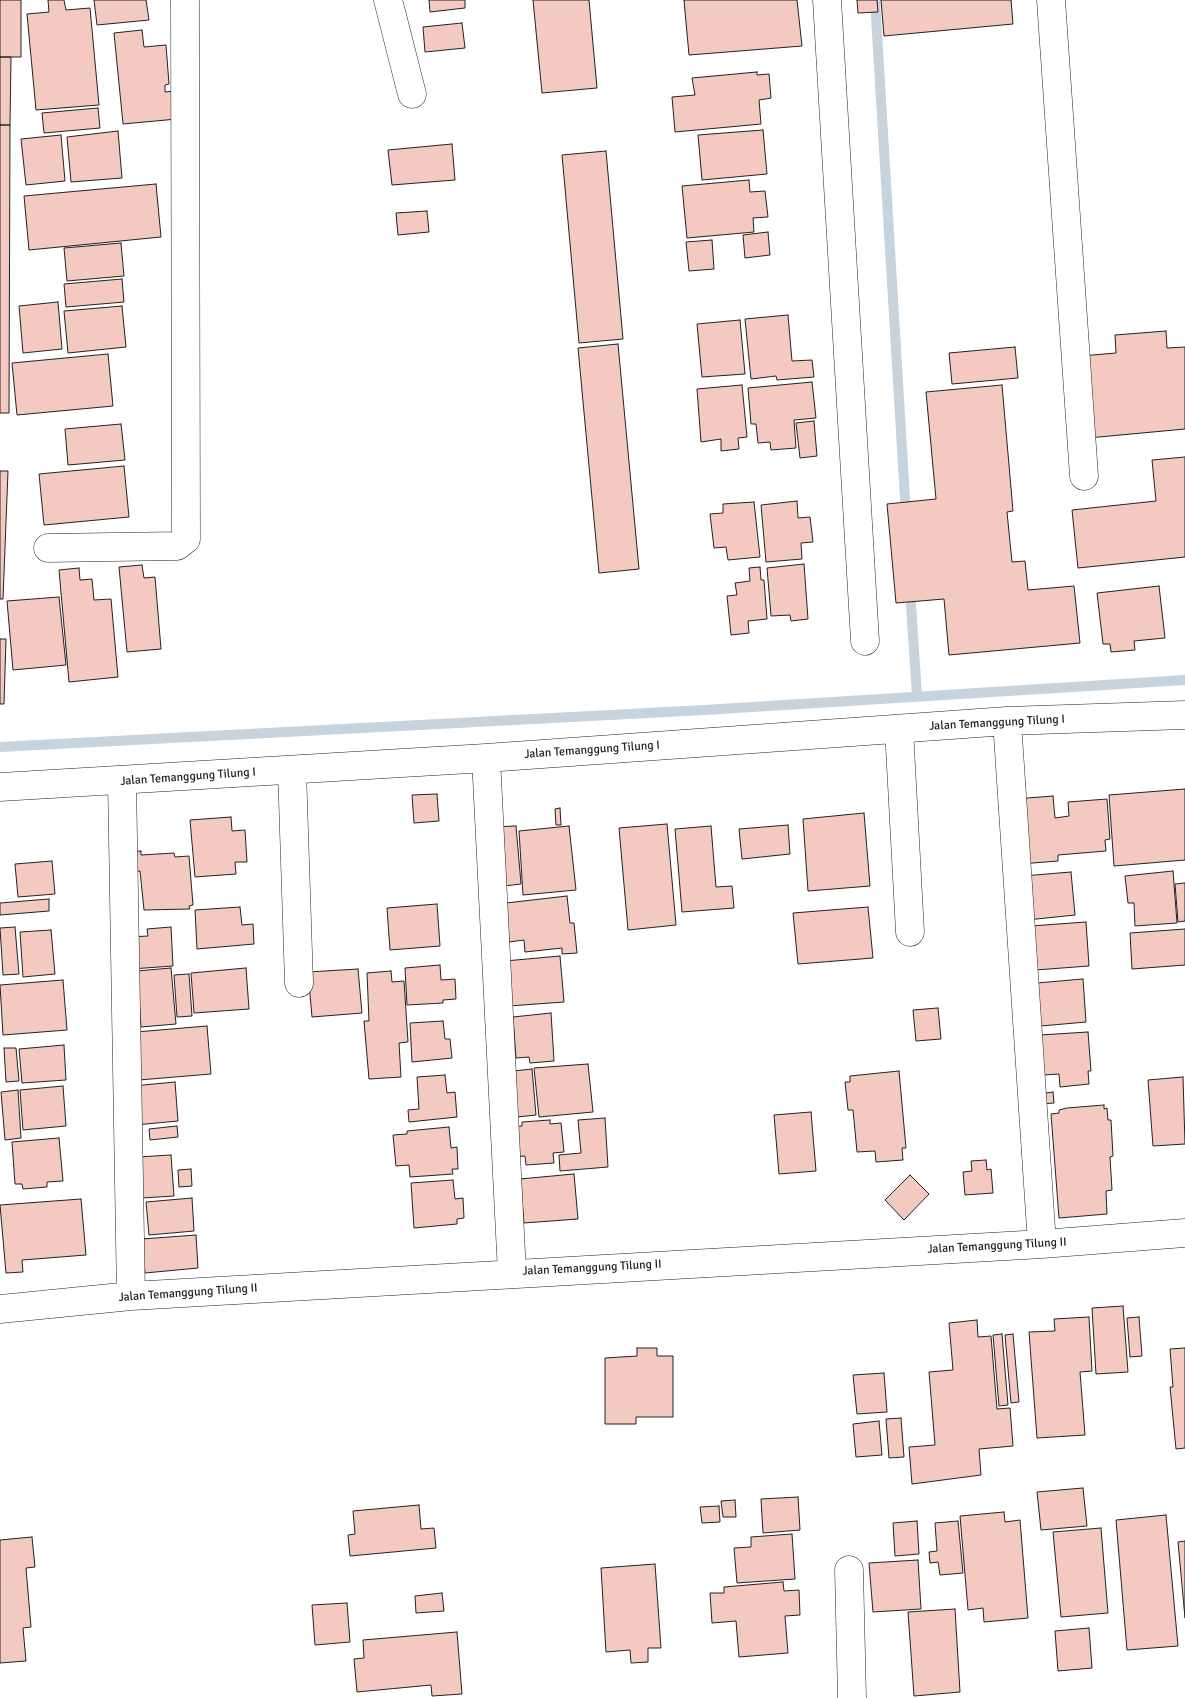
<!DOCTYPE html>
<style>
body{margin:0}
canvas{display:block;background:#fff}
</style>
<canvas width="1185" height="1698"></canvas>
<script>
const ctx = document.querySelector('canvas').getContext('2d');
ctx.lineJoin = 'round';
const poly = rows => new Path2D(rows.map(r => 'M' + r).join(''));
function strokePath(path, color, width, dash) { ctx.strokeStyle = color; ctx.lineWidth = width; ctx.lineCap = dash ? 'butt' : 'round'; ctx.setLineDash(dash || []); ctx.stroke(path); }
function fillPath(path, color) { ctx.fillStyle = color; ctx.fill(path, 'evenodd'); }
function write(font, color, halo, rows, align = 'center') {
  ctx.font = font + ' Signika,sans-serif'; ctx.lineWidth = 4; ctx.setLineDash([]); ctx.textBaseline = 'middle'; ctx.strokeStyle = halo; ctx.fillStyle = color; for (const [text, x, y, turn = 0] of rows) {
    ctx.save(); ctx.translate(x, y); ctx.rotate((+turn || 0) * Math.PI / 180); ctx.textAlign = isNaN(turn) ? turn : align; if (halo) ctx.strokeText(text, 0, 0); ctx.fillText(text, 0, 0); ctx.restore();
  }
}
strokePath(poly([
 [875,0,906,515],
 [910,589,917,696],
 [0,747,705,710,1185,680]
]), '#c7d3dd', 10);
const building = poly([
 [0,0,21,0,21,57,0,57,0,0],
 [48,0,64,0,66,10,90,8,99,105,36,110,27,14,49,12,48,0],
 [94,0,146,0,149,20,97,25,94,0],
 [429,0,465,0,465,8,430,12,429,0],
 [533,0,589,0,597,88,542,93,533,0],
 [684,0,797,0,802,46,689,55,684,0],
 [857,0,877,0,878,12,858,13,857,0],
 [881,0,1011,0,1013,24,884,36,881,0],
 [462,23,465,48,425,52,423,27,462,23],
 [142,30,144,47,166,45,169,84,165,85,165,92,174,91,177,119,123,124,114,33,142,30],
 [0,57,11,57,10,125,0,125,0,57],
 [757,72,757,75,769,74,771,98,759,100,761,124,675,132,672,97,695,95,692,78,757,72],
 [98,108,100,128,44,133,42,113,98,108],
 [0,125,10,125,9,413,0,413,0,125],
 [763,130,767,174,702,180,698,135,763,130],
 [118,131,122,178,71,182,67,137,118,131],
 [61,135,65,181,26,185,21,139,61,135],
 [452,144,455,180,392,185,388,150,452,144],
 [606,151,623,339,579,343,562,155,606,151],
 [749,180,750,192,765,191,768,217,753,218,754,232,687,238,682,186,749,180],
 [156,184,161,237,29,250,24,196,156,184],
 [427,211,429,232,398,235,396,213,427,211],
 [768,232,770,255,745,258,743,235,768,232],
 [712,240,714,269,689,271,686,242,712,240],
 [121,243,124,276,67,281,64,248,121,243],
 [122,279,124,302,66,307,64,284,122,279],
 [58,302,62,349,23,353,19,306,58,302],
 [122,306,126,347,68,353,64,311,122,306],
 [788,315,792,361,812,360,814,377,777,380,776,376,751,379,745,319,788,315],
 [740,320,745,374,702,377,697,324,740,320],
 [1166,331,1167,348,1185,347,1185,429,1088,438,1081,356,1116,353,1115,335,1166,331],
 [618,344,639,569,599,573,578,348,618,344],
 [1015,347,1018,378,952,384,949,353,1015,347],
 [108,354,113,406,17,415,12,363,108,354],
 [812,382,816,418,794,420,796,448,771,450,770,442,758,443,756,424,751,424,748,388,812,382],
 [742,385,747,437,738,438,739,449,721,451,721,439,701,442,697,389,742,385],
 [1002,385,1013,511,1007,512,1012,562,1025,561,1028,590,1074,586,1080,643,949,655,944,599,896,603,887,504,936,499,926,392,1002,385],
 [814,421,817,456,800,458,796,423,814,421],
 [121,424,125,460,68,465,65,429,121,424],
 [1185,457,1185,557,1078,568,1072,510,1156,501,1152,460,1185,457],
 [124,466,129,517,44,525,39,474,124,466],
 [0,471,8,471,3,599,0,599,0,471],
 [797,501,798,518,810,517,813,542,801,543,802,559,766,562,761,505,797,501],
 [754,502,760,557,728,560,726,547,714,548,710,514,723,513,723,504,754,502],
 [804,564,808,619,791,621,790,615,771,616,767,568,804,564],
 [142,565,144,578,155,577,161,649,127,652,119,567,142,565],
 [760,567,761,580,764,580,767,619,748,621,749,633,731,635,727,596,737,595,735,583,750,581,749,568,760,567],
 [79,568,80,580,92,579,94,600,111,599,118,677,69,682,59,570,79,568],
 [1159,586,1165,638,1134,641,1135,650,1111,652,1110,644,1103,644,1097,593,1159,586],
 [59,597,66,665,13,670,7,601,59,597],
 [0,639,6,639,4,704,0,704,0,639],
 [1185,789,1185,860,1114,866,1109,795,1185,789],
 [437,794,439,821,414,823,412,795,437,794],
 [1053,796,1055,818,1069,816,1068,802,1107,799,1110,839,1105,840,1106,851,1058,855,1058,861,1020,864,1015,799,1053,796],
 [560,808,561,825,556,825,555,809,560,808],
 [864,813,870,886,808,891,803,819,864,813],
 [231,817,232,831,245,830,247,862,235,862,236,874,195,877,190,820,231,817],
 [667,824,676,925,628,930,619,828,667,824],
 [788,825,790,854,742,859,739,829,788,825],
 [516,826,521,884,496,887,492,827,516,826],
 [569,826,576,890,523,895,519,831,569,826],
 [711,826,716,887,732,886,734,908,682,912,675,829,711,826],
 [141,851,141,855,174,853,175,857,189,856,193,905,189,906,190,909,144,910,140,871,129,872,127,852,141,851],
 [52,861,55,894,18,897,15,864,52,861],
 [1173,871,1177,923,1135,926,1134,903,1128,903,1125,876,1173,871],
 [1071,872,1075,915,1027,920,1023,876,1071,872],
 [1185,883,1185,921,1178,922,1175,884,1185,883],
 [567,896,570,923,574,923,577,953,562,954,562,948,525,952,524,940,509,942,506,903,567,896],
 [49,899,49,911,0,915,0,903,49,899],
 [437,904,440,946,390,950,387,908,437,904],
 [240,907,242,925,253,924,254,944,197,949,195,910,240,907],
 [868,907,873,958,798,964,793,913,868,907],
 [1086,922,1089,966,1035,970,1031,926,1086,922],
 [15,927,19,974,3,975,0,928,15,927],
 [171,927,173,966,131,969,129,937,148,936,147,929,171,927],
 [1185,929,1185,965,1132,969,1130,933,1185,929],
 [51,930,55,974,23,977,20,932,51,930],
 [560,956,564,1002,509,1006,505,961,560,956],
 [440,965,441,980,455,979,456,999,443,1000,443,1003,407,1005,405,968,440,965],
 [171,968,176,1024,141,1027,137,971,171,968],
 [246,968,249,1009,194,1013,191,973,246,968],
 [358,969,362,1013,312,1017,308,972,358,969],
 [391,971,392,982,404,981,408,1042,399,1043,401,1077,369,1079,364,1021,369,1021,367,973,391,971],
 [189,974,192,1016,177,1017,174,975,189,974],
 [1083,979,1086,1022,1041,1026,1037,983,1083,979],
 [63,980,67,1030,3,1035,0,985,63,980],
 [938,1008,941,1039,916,1041,913,1010,938,1008],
 [551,1013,554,1061,530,1063,529,1057,516,1058,513,1017,551,1013],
 [443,1021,445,1039,450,1039,452,1058,412,1062,410,1023,443,1021],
 [207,1026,211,1074,139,1080,136,1032,207,1026],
 [1088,1032,1091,1071,1088,1071,1089,1084,1060,1087,1059,1074,1043,1075,1040,1035,1088,1032],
 [64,1045,66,1080,22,1083,19,1049,64,1045],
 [4,1048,16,1048,19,1081,6,1082,4,1048],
 [588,1064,593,1112,539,1117,534,1068,588,1064],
 [532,1069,536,1115,517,1117,513,1071,532,1069],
 [899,1071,906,1148,902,1148,903,1160,876,1162,875,1151,857,1152,853,1110,848,1110,845,1082,850,1082,850,1076,899,1071],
 [445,1075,447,1093,455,1092,457,1117,409,1122,408,1110,419,1109,417,1077,445,1075],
 [1183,1077,1185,1144,1153,1146,1148,1080,1183,1077],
 [175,1082,178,1121,135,1125,133,1086,175,1082],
 [63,1086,66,1126,23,1130,20,1090,63,1086],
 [18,1090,21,1138,5,1140,1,1092,18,1090],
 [1053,1092,1054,1103,1040,1104,1039,1094,1053,1092],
 [1104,1105,1104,1109,1107,1108,1108,1120,1111,1120,1113,1156,1110,1157,1112,1190,1106,1191,1107,1214,1059,1218,1051,1114,1059,1113,1059,1110,1067,1108,1104,1105],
 [811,1112,816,1171,779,1174,774,1115,811,1112],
 [605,1118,608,1167,560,1171,559,1155,581,1153,578,1120,605,1118],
 [550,1120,550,1124,561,1123,564,1152,553,1153,554,1163,526,1165,525,1156,511,1157,508,1127,522,1126,522,1122,550,1120],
 [177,1126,178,1137,150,1140,149,1129,177,1126],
 [449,1127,451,1148,457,1147,458,1169,452,1169,453,1174,410,1177,409,1165,396,1166,393,1135,407,1134,407,1131,449,1127],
 [59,1138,63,1181,47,1182,47,1187,23,1189,22,1184,15,1184,12,1142,59,1138],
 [171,1155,174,1196,142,1198,138,1157,171,1155],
 [986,1160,987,1170,991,1169,993,1193,965,1195,963,1172,972,1171,971,1161,986,1160],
 [191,1169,192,1186,179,1187,178,1170,191,1169],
 [574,1174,578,1219,524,1223,520,1179,574,1174],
 [910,1175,929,1194,904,1220,885,1200,910,1175],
 [453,1180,455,1199,463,1198,464,1218,457,1219,457,1224,414,1228,411,1183,453,1180],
 [192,1198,194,1231,149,1235,146,1202,192,1198],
 [81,1199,86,1255,22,1260,23,1272,6,1273,0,1205,81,1199],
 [196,1235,198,1268,145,1273,142,1239,196,1235],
 [1123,1306,1128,1372,1096,1374,1092,1308,1123,1306],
 [1089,1317,1092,1371,1080,1372,1085,1435,1037,1438,1029,1332,1055,1331,1054,1319,1089,1317],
 [1139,1317,1142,1356,1130,1357,1127,1318,1139,1317],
 [977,1320,978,1337,991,1336,997,1409,1010,1408,1013,1446,979,1449,981,1475,912,1484,909,1447,935,1445,929,1372,953,1370,949,1323,977,1320],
 [1002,1334,1008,1405,999,1406,993,1335,1002,1334],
 [1013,1334,1019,1402,1011,1403,1005,1335,1013,1334],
 [637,1348,657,1348,657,1356,673,1356,673,1417,636,1417,636,1424,605,1424,605,1358,637,1356,637,1348],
 [1185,1348,1185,1448,1176,1449,1170,1387,1173,1387,1170,1349,1185,1348],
 [884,1373,887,1412,857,1414,853,1375,884,1373],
 [901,1418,904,1457,889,1458,886,1419,901,1418],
 [879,1421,882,1455,856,1457,853,1424,879,1421],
 [1083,1488,1087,1526,1041,1530,1037,1492,1083,1488],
 [798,1497,800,1530,763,1533,761,1499,798,1497],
 [735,1500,736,1517,723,1517,721,1501,735,1500],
 [419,1505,421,1529,434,1528,436,1548,350,1556,348,1535,355,1534,353,1511,419,1505],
 [719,1506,720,1522,702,1523,700,1507,719,1506],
 [1004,1512,1005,1522,1020,1520,1028,1618,984,1622,983,1608,968,1610,960,1516,1004,1512],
 [1166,1515,1178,1646,1127,1650,1116,1520,1166,1515],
 [917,1521,919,1554,895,1556,893,1523,917,1521],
 [958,1521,963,1573,940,1575,938,1562,930,1563,929,1552,937,1551,935,1523,958,1521],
 [1101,1528,1108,1613,1061,1617,1053,1532,1101,1528],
 [792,1534,795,1579,737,1583,734,1548,751,1547,751,1537,792,1534],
 [32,1537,35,1567,26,1568,31,1627,23,1628,26,1661,0,1663,0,1540,32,1537],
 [1185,1541,1185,1618,1178,1542,1185,1541],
 [918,1560,921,1609,873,1612,869,1563,918,1560],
 [655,1564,661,1648,648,1648,648,1662,631,1663,630,1650,606,1652,601,1568,655,1564],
 [783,1582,784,1591,799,1590,800,1615,785,1616,788,1653,739,1657,736,1621,712,1623,710,1593,724,1593,724,1587,783,1582],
 [442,1593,444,1611,416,1613,415,1596,442,1593],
 [347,1603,350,1642,315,1645,312,1605,347,1603],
 [955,1609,960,1692,914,1696,908,1612,955,1609],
 [1089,1628,1092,1668,1058,1671,1055,1631,1089,1628],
 [457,1632,462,1694,432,1696,431,1685,357,1692,354,1659,364,1658,363,1640,457,1632]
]);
fillPath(building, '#f3c9c0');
strokePath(building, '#222', 1);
const minor = poly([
 [388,0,412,94],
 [827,0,865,641],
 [1051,0,1084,476],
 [48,548,177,546,186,539,185,0],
 [1007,721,1042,1244],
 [899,729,910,932],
 [486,758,512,1273],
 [292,770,299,983],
 [122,781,131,1296],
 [0,787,486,758,1007,721,1185,715],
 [0,1309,131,1296,1042,1244,1185,1233],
 [849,1570,852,1698]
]);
strokePath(minor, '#222', 29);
strokePath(minor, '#fff', 28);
write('12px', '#222', '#fff', [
 ["Jalan Temanggung Tilung I",997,723,-3],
 ["Jalan Temanggung Tilung I",592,750,-4],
 ["Jalan Temanggung Tilung I",188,777,-4],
 ["Jalan Temanggung Tilung II",997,1246,-3],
 ["Jalan Temanggung Tilung II",592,1268,-3],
 ["Jalan Temanggung Tilung II",188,1293,-4]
]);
</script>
